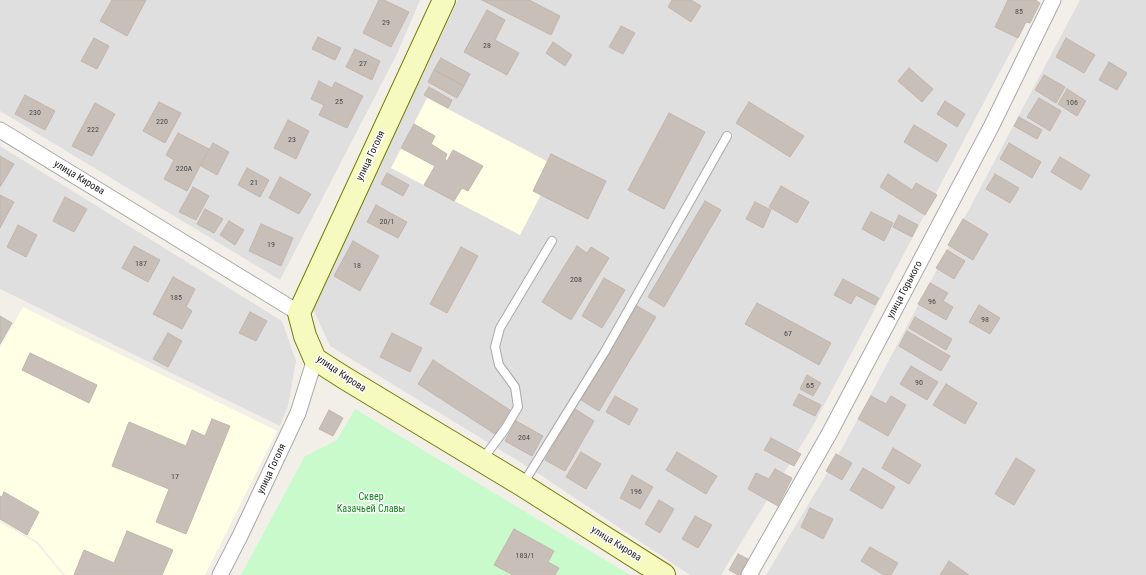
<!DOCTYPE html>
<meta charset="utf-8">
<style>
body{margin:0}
canvas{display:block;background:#f2efe9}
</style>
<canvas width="1146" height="575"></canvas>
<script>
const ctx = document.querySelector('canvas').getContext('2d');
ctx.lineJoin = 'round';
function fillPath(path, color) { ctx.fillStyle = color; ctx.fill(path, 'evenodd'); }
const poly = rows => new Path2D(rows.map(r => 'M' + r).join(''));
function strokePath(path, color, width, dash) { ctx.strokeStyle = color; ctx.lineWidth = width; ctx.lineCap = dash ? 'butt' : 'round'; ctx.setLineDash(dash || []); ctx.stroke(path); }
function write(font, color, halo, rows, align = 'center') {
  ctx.font = font + ' "Roboto Condensed",sans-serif'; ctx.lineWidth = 3; ctx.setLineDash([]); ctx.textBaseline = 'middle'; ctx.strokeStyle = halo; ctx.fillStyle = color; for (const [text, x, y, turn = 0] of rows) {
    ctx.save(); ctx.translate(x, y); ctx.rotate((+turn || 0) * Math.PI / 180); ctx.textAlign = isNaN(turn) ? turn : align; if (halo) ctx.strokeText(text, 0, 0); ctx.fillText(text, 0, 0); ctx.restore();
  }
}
fillPath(poly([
 [0,0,420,0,397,54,280,280,0,111],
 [458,0,1038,0,813,426,721,575,690,575,533,470,330,346,312,307],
 [1080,0,1146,0,1146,575,766,575,845,443],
 [0,146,282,321,296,361,288,406,280,426,0,289]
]), '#e0dfdf');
fillPath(poly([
 [427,98,556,166,520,235,391,168],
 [23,307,277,431,205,575,65,575,38,542,0,520,0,348],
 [0,522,36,543,63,575,0,575]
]), '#ffffe5');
fillPath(poly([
 [355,409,630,575,241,575,305,456,337,440]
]), '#c8facc');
const building = poly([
 [112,0,146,0,127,36,100,21,112,0],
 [379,0,384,0,409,12,391,47,363,33,379,0],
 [482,0,529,0,560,16,551,35,482,0],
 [672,0,691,0,701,6,691,22,668,7,672,0],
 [1008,0,1037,0,1036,1,1040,3,1030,23,1026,22,1018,38,995,27,1008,0],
 [487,10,505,20,495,40,519,53,507,75,464,52,487,10],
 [621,26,635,33,623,54,609,47,621,26],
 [318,37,341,48,335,60,312,49,318,37],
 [94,38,109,46,97,69,81,61,94,38],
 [1066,38,1095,55,1084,73,1056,57,1066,38],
 [553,42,572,55,565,66,546,53,553,42],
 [355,49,380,61,372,80,346,67,355,49],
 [441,58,470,74,464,86,434,70,441,58],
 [1109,62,1127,73,1117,90,1099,80,1109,62],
 [909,68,933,89,922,102,898,81,909,68],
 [434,70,464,86,457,98,428,82,434,70],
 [1044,75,1065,87,1056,103,1035,90,1044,75],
 [319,81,332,88,335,82,363,96,347,128,319,115,324,105,311,99,319,81],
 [429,87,452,100,448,108,424,95,429,87],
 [1067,89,1086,101,1077,116,1058,104,1067,89],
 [25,95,55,111,45,130,15,114,25,95],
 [1039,98,1061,111,1050,131,1027,117,1039,98],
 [945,101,965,114,957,127,937,114,945,101],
 [159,102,181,113,165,143,143,131,159,102],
 [749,102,804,136,790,157,736,123,749,102],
 [95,103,115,114,92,156,72,146,95,103],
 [669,113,705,132,664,209,628,190,669,113],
 [1019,117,1042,130,1037,139,1014,126,1019,117],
 [288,120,309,131,296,159,274,148,288,120],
 [414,124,435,136,431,144,447,154,445,159,447,161,453,150,483,166,468,191,462,188,454,201,424,185,435,166,401,148,414,124],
 [914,125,947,145,937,162,904,142,914,125],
 [178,133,209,149,187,191,164,179,174,160,166,155,178,133],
 [213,143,229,152,217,175,201,166,213,143],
 [1009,143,1041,162,1032,178,1000,159,1009,143],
 [551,154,606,181,588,219,533,191,551,154],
 [0,156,14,164,0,187,0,156],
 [1060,157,1090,175,1081,190,1051,172,1060,157],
 [247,168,269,180,260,197,238,185,247,168],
 [387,173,409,185,403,196,381,184,387,173],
 [888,174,912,190,916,183,937,195,925,215,880,187,888,174],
 [995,174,1019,188,1010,203,986,189,995,174],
 [280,177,311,194,299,214,269,198,280,177],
 [781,186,809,202,797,223,769,207,781,186],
 [193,187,209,196,196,220,179,212,193,187],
 [0,195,14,202,0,228,0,195],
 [65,197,87,209,74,232,53,221,65,197],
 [705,201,721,210,664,307,648,297,705,201],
 [755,202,771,210,763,228,746,219,755,202],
 [376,205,407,222,398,238,367,222,376,205],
 [205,209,223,219,214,233,197,224,205,209],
 [871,212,893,223,884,241,862,229,871,212],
 [899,215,918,225,912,237,893,227,899,215],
 [963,219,988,234,973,260,948,245,963,219],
 [229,221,244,230,235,245,220,235,229,221],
 [261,224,293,238,281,266,249,251,261,224],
 [18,225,37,235,26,257,7,247,18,225],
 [353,241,379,256,360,291,334,276,353,241],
 [134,246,160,260,148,282,122,268,134,246],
 [577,246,587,253,591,247,609,258,571,320,542,302,577,246],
 [461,247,478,256,447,313,430,304,461,247],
 [947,250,965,261,954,279,936,268,947,250],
 [173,277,195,289,186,307,192,311,182,329,153,314,173,277],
 [604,278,625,290,602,328,582,316,604,278],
 [843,279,879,298,875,305,856,295,851,304,834,295,843,279],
 [930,283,948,293,943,301,953,307,946,320,918,304,930,283],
 [757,303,831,343,819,365,745,324,757,303],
 [979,305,1000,318,990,334,969,322,979,305],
 [637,306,656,317,599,411,581,400,637,306],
 [250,312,267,321,256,341,239,333,250,312],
 [0,316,12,323,0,344,0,316],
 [915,317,952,339,946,350,909,328,915,317],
 [907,331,950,356,941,371,899,346,907,331],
 [168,333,182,341,168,367,153,359,168,333],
 [392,333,422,348,410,372,380,357,392,333],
 [30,353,97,385,89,403,22,370,30,353],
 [433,360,510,410,495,434,418,384,433,360],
 [911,366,938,382,927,400,900,384,911,366],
 [807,375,821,383,813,396,800,389,807,375],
 [946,384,977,403,965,424,933,405,946,384],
 [799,394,821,405,815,416,793,405,799,394],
 [615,396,638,409,629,425,606,412,615,396],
 [871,396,886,404,891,396,906,405,888,436,858,419,871,396],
 [575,409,594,421,565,471,545,460,575,409],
 [329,410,343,418,333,436,319,429,329,410],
 [212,419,230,426,186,534,156,522,169,489,112,466,129,422,186,446,192,430,205,436,212,419],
 [516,421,543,436,532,456,505,441,516,421],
 [771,438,801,454,794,466,764,450,771,438],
 [893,448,921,465,909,484,882,468,893,448],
 [581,452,601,464,586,489,566,477,581,452],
 [677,452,717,476,706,494,666,470,677,452],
 [836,454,852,463,842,480,826,471,836,454],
 [1016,458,1035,470,1014,505,995,494,1016,458],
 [863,468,895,487,882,509,850,490,863,468],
 [775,469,792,478,778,506,748,489,756,473,769,479,775,469],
 [632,475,653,487,640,509,620,498,632,475],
 [4,492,39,512,27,535,0,519,0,496,2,497,4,492],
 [659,500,674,509,660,533,645,524,659,500],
 [810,508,833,519,823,539,801,527,810,508],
 [695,516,712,525,698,548,682,539,695,516],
 [514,529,554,551,548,562,559,568,555,575,513,575,494,565,514,529],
 [127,531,173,550,162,575,74,575,84,550,114,563,127,531],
 [870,547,898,563,891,575,884,575,861,561,870,547],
 [738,554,750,560,742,575,738,575,729,570,738,554],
 [949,561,969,575,940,575,949,561]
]);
fillPath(building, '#c7bfb8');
strokePath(building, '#c4b6ab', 1);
const service = poly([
 [482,460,505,429,518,407,515,387,499,365,495,347,500,328,552,241],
 [523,484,604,353,727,136]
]);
const minor = poly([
 [0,130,299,313],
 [220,575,240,536,298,413,315,359],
 [749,575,829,434,991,127,1053,0]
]);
const secondary = poly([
 [444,0,299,313,305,336,315,359,343,377,522,485,664,575]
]);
strokePath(service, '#a9a9a9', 10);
strokePath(minor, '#a9a9a9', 17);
strokePath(secondary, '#707d05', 24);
strokePath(service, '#fff', 8);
strokePath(minor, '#fff', 15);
strokePath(secondary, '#f7fabf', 22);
write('8px', '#4b4948', null, [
 ["85",1019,12],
 ["29",386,23],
 ["28",487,46],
 ["27",363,64],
 ["25",339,102],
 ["106",1072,103],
 ["230",35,113],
 ["220",162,122],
 ["222",93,130],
 ["23",292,140],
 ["220А",184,169],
 ["21",254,183],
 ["20/1",387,222],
 ["19",271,245],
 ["187",141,264],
 ["18",357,266],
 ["208",576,280],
 ["185",176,298],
 ["96",932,302],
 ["98",985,320],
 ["67",788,334],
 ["90",919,383],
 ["65",810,386],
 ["204",524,438],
 ["17",175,477],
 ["196",636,492],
 ["183/1",525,556]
]);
write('10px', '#222', '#fff', [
 ["улица Гоголя",371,156,-65],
 ["улица Кирова",79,178,31],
 ["улица Горького",905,290,-62],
 ["улица Кирова",341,374,34],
 ["улица Гоголя",272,469,-65],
 ["улица Кирова",616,544,32]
]);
write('10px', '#0c8416', '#fff', [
 ["Сквер",371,497],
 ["Казачьей Славы",371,509]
]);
</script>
